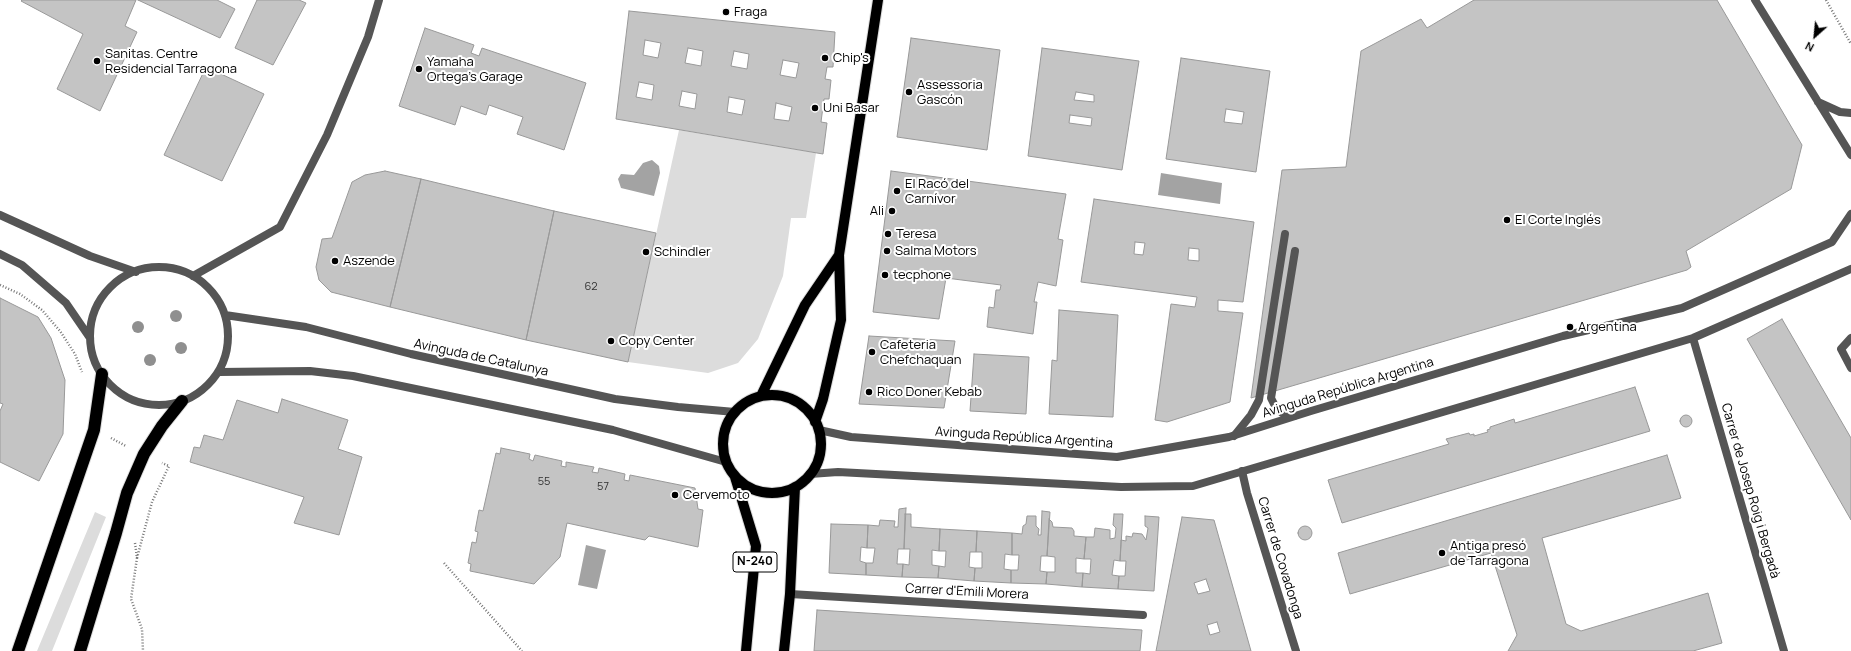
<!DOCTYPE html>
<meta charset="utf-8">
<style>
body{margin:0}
#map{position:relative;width:1851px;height:651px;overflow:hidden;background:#fff;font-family:Manrope,sans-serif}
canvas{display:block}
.north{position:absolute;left:1795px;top:16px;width:40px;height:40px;-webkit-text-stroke:3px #fff;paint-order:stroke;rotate:207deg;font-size:11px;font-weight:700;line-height:16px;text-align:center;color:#000}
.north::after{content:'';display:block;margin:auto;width:14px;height:18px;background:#000;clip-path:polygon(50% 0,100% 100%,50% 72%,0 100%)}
</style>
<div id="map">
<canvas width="1851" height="651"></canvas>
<div class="north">N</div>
</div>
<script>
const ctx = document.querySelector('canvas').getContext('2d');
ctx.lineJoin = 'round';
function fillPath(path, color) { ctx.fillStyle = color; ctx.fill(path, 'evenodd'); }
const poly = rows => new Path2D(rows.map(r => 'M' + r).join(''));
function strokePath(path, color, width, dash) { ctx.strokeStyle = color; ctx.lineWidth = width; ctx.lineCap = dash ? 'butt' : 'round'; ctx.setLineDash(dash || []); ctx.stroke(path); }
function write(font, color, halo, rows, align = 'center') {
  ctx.font = font + ' Manrope,sans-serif'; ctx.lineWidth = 4; ctx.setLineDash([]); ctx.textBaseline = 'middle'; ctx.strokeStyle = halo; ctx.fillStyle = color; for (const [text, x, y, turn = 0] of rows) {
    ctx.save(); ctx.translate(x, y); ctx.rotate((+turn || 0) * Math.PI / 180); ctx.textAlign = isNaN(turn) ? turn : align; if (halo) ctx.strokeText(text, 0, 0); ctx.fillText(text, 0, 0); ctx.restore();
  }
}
fillPath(poly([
 [679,130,816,153,806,218,791,218,783,276,758,339,738,363,708,373,628,362],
 [95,512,106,517,52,651,37,651]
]), '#dcdcdc');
fillPath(poly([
 [652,160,659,166,660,173,654,196,621,188,618,179,621,174,634,175,643,163],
 [1161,173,1222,183,1220,204,1158,195],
 [586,545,606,550,597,589,578,585]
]), '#a3a3a3');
const building = poly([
 [22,0,136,0,125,26,137,32,100,111,57,89,83,34,21,1,22,0],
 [138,0,217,0,235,9,220,38,138,0],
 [257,0,299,0,306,3,273,65,235,48,257,0],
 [1474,0,1717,0,1802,145,1791,189,1686,251,1691,267,1687,270,1251,398,1282,170,1346,167,1361,51,1421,19,1427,28,1474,0],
 [629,11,835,32,833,67,827,67,825,79,831,80,829,99,824,99,821,122,827,123,823,154,616,119,629,11],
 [645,40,661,43,658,58,643,55,645,40],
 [688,48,703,51,701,66,685,63,688,48],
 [734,51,749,54,747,69,731,66,734,51],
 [783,60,799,63,796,78,780,75,783,60],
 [639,82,654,85,652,100,636,97,639,82],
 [682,91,697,94,695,109,679,106,682,91],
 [729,97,745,100,742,115,727,112,729,97],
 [776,103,792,107,789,121,774,119,776,103],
 [425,28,474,45,471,53,479,56,482,48,586,83,564,150,517,134,523,117,489,105,486,115,461,106,455,125,399,106,425,28],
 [911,38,1000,50,987,150,897,137,911,38],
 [1042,48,1139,61,1122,170,1028,156,1042,48],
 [1076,92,1094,95,1094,102,1074,100,1076,92],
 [1070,115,1092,118,1091,126,1069,123,1070,115],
 [1181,58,1270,71,1256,172,1166,159,1181,58],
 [1226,109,1244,112,1242,124,1224,122,1226,109],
 [206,67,264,94,222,181,164,155,206,67],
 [385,171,421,179,390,307,331,292,319,280,316,267,322,239,332,238,352,182,365,175,385,171],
 [891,171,1066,194,1058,239,1063,240,1056,286,1038,282,1034,302,1037,302,1033,334,987,327,989,307,994,308,996,290,1000,290,1001,285,946,278,939,319,873,312,891,171],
 [421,179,554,211,526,340,390,307,421,179],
 [1094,199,1254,222,1243,302,1218,300,1218,311,1243,313,1230,402,1167,422,1155,420,1171,304,1195,307,1197,297,1081,282,1094,199],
 [1135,242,1145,243,1143,255,1134,254,1135,242],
 [1189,248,1199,249,1199,261,1188,260,1189,248],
 [554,211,656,233,628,362,526,340,554,211],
 [0,298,38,317,51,338,65,380,63,434,39,481,0,462,0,411,3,404,0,403,0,298],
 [1059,310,1118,315,1113,417,1049,414,1052,360,1057,361,1059,310],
 [1782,319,1851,438,1851,520,1747,339,1782,319],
 [869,336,955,341,944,408,859,404,869,336],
 [974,354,1029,357,1026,414,970,411,974,354],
 [1635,387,1650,431,1342,523,1328,480,1449,444,1446,439,1469,433,1470,435,1474,434,1474,436,1488,432,1487,430,1490,429,1490,427,1514,419,1515,423,1635,387],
 [282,399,348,420,338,449,362,457,339,535,294,523,304,497,190,462,194,447,200,448,204,435,223,440,237,400,278,413,282,399],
 '1680 421a6 6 0 1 1 12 0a6 6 0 1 1-12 0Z',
 [501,448,530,454,529,459,533,461,535,455,562,461,561,466,566,467,566,462,594,467,592,472,598,473,599,468,625,474,624,480,629,481,630,475,695,488,698,509,703,510,698,547,649,536,645,540,567,523,560,557,534,584,470,571,471,564,468,563,472,542,476,543,478,532,475,531,479,510,483,511,496,453,500,454,501,448],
 [1667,455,1681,498,1542,538,1566,624,1581,631,1708,593,1722,643,1693,651,1508,651,1517,635,1491,553,1350,594,1338,553,1667,455],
 [906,508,904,549,898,549,897,564,903,564,902,577,866,575,866,563,873,563,875,548,867,548,868,525,879,526,880,520,895,521,894,527,898,527,899,509,906,508],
 [1042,511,1050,512,1047,556,1041,556,1040,571,1047,572,1046,584,1011,583,1011,570,1018,570,1019,555,1012,555,1012,533,1022,534,1023,526,1026,524,1027,516,1036,516,1036,526,1039,529,1038,535,1041,535,1042,511],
 [905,514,911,514,911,527,940,529,939,551,932,550,932,565,939,566,938,578,902,577,903,564,909,565,910,549,904,549,905,514],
 [1114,514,1123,514,1120,561,1114,560,1112,575,1119,576,1118,589,1082,587,1083,573,1090,574,1091,559,1084,559,1086,537,1094,537,1095,528,1110,530,1110,539,1115,538,1116,528,1113,525,1114,514],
 [1145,516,1159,517,1154,591,1118,589,1119,576,1125,576,1126,561,1120,561,1121,540,1126,541,1126,536,1132,537,1133,533,1142,534,1146,540,1148,528,1145,526,1145,516],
 [1182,517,1214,520,1251,651,1156,651,1182,517],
 [1206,579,1210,591,1198,594,1194,583,1206,579],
 [1217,622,1220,632,1210,635,1207,625,1217,622],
 [1049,519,1052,522,1053,527,1072,528,1074,531,1074,536,1086,537,1084,559,1076,558,1076,573,1083,573,1082,587,1046,584,1047,572,1055,572,1055,557,1047,556,1049,519],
 [831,524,868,525,867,548,861,547,860,561,866,563,866,575,829,573,831,524],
 '1298 533a7 7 0 1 1 14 0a7 7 0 1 1-14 0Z',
 [940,529,977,531,976,552,970,552,969,567,975,568,974,581,938,578,939,566,945,567,946,551,939,551,940,529],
 [977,531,1012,533,1012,555,1005,554,1004,569,1011,570,1011,583,974,581,975,568,982,568,982,552,976,552,977,531],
 [817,610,1142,630,1140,651,814,651,817,610]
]);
fillPath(building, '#c4c4c4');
strokePath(building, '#999', 1);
const primary = poly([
 '723 444a49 49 0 1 1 98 0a49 49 0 1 1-98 0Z',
 [761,396,805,305,839,255],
 [815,422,823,399,841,320,839,255,878,0],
 [735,477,756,546,746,651],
 [784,651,790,594,795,487]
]);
const highway = poly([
 [18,651,94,430,102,374],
 [80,651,116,533,127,493,144,454,162,426,182,401]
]);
strokePath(primary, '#dbdbdb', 12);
strokePath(highway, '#dbdbdb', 14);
strokePath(poly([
 [1826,0,1851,44],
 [0,285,20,294,42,310,60,331,75,354,82,372],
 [111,438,126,446],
 [135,543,137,558,131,599,142,629,143,651],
 [137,558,152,502,169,466,162,463],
 [444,563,522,651]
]), '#777', 2.5, [1, 2]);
strokePath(poly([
 [1294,416,1282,413,1276,408,1271,398,1295,251],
 [1234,436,1251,415,1259,400,1285,234],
 [790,594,1143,615]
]), '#555', 8);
strokePath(poly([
 [1755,0,1851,155],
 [1818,102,1840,112,1851,113],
 [0,215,90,256,136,272],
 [0,254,22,265,66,303,90,338],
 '90 336a69 69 0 1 1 138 0a69 69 0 1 1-138 0Z',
 [193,276,280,227,327,135,368,37,379,0],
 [225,315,306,327,411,354,615,399,678,407,735,412],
 [1693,338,1784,651],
 [1851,338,1841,349,1851,368],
 [219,372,310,371,353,376,613,430,726,462],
 [819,430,851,437,1117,457,1229,437,1311,411,1563,336,1682,308,1832,242,1851,214],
 [1242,471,1247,493,1296,651],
 [810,474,838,472,1121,487,1193,486,1693,338,1851,269]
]), '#555', 8);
strokePath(primary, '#000', 10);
strokePath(highway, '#000', 12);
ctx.fillStyle = '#8f8f8f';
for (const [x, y] of [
 [176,316],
 [138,327],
 [181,348],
 [150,360]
]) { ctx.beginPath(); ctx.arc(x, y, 6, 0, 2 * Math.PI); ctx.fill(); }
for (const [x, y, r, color] of [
 [726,12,4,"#000"],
 [825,58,4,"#000"],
 [97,61,4,"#000"],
 [419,69,4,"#000"],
 [909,92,4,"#000"],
 [815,108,4,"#000"],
 [897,191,4,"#000"],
 [892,211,4,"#000"],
 [1507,220,4,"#000"],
 [888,234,4,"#000"],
 [887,251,4,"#000"],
 [646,252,4,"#000"],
 [335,261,4,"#000"],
 [885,275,4,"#000"],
 [1570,327,4,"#000"],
 [611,341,4,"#000"],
 [872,352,4,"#000"],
 [869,392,4,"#000"],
 [675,495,4,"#000"],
 [1442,553,4,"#000"]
]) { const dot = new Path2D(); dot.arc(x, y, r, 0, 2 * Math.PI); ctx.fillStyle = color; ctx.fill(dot); strokePath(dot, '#fff', 1.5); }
write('11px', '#313131', null, [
 ["62",591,287],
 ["55",544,482],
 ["57",603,487]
]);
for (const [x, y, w] of [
 [755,562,44]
]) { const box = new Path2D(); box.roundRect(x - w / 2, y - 10, w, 20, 3); ctx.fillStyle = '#fff'; ctx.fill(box); strokePath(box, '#000', 1); }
write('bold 12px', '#000', null, [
 ["N-240",755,562]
]);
write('13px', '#000', '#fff', [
 ["Fraga",734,12],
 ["Sanitas. Centre",105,54],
 ["Residencial Tarragona",105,69],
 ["Chip's",833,58],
 ["Yamaha",427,62],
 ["Ortega’s Garage",427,77],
 ["Assessoria",917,85],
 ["Gascón",917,100],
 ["Uni Basar",823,108],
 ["El Racó del",905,184],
 ["Carnívor",905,199],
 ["Ali",884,211,"right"],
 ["El Corte Inglés",1515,220],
 ["Teresa",896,234],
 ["Salma Motors",895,251],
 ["Schindler",654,252],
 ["Aszende",343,261],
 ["tecphone",893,275],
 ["Argentina",1578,327],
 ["Copy Center",619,341],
 ["Cafeteria",880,345],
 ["Chefchaquan",880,360],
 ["Rico Doner Kebab",877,392],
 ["Cervemoto",683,495],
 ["Antiga presó",1450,546],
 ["de Tarragona",1450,561]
], 'left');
write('13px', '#000', '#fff', [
 ["Avinguda de Catalunya",481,358,12],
 ["Avinguda República Argentina",1348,388,-17],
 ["Avinguda República Argentina",1024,438,4],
 ["Carrer de Josep Roig i Bergadà",1750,491,74],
 ["Carrer de Covadonga",1280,558,73],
 ["Carrer d'Emili Morera",967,592,3]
]);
</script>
